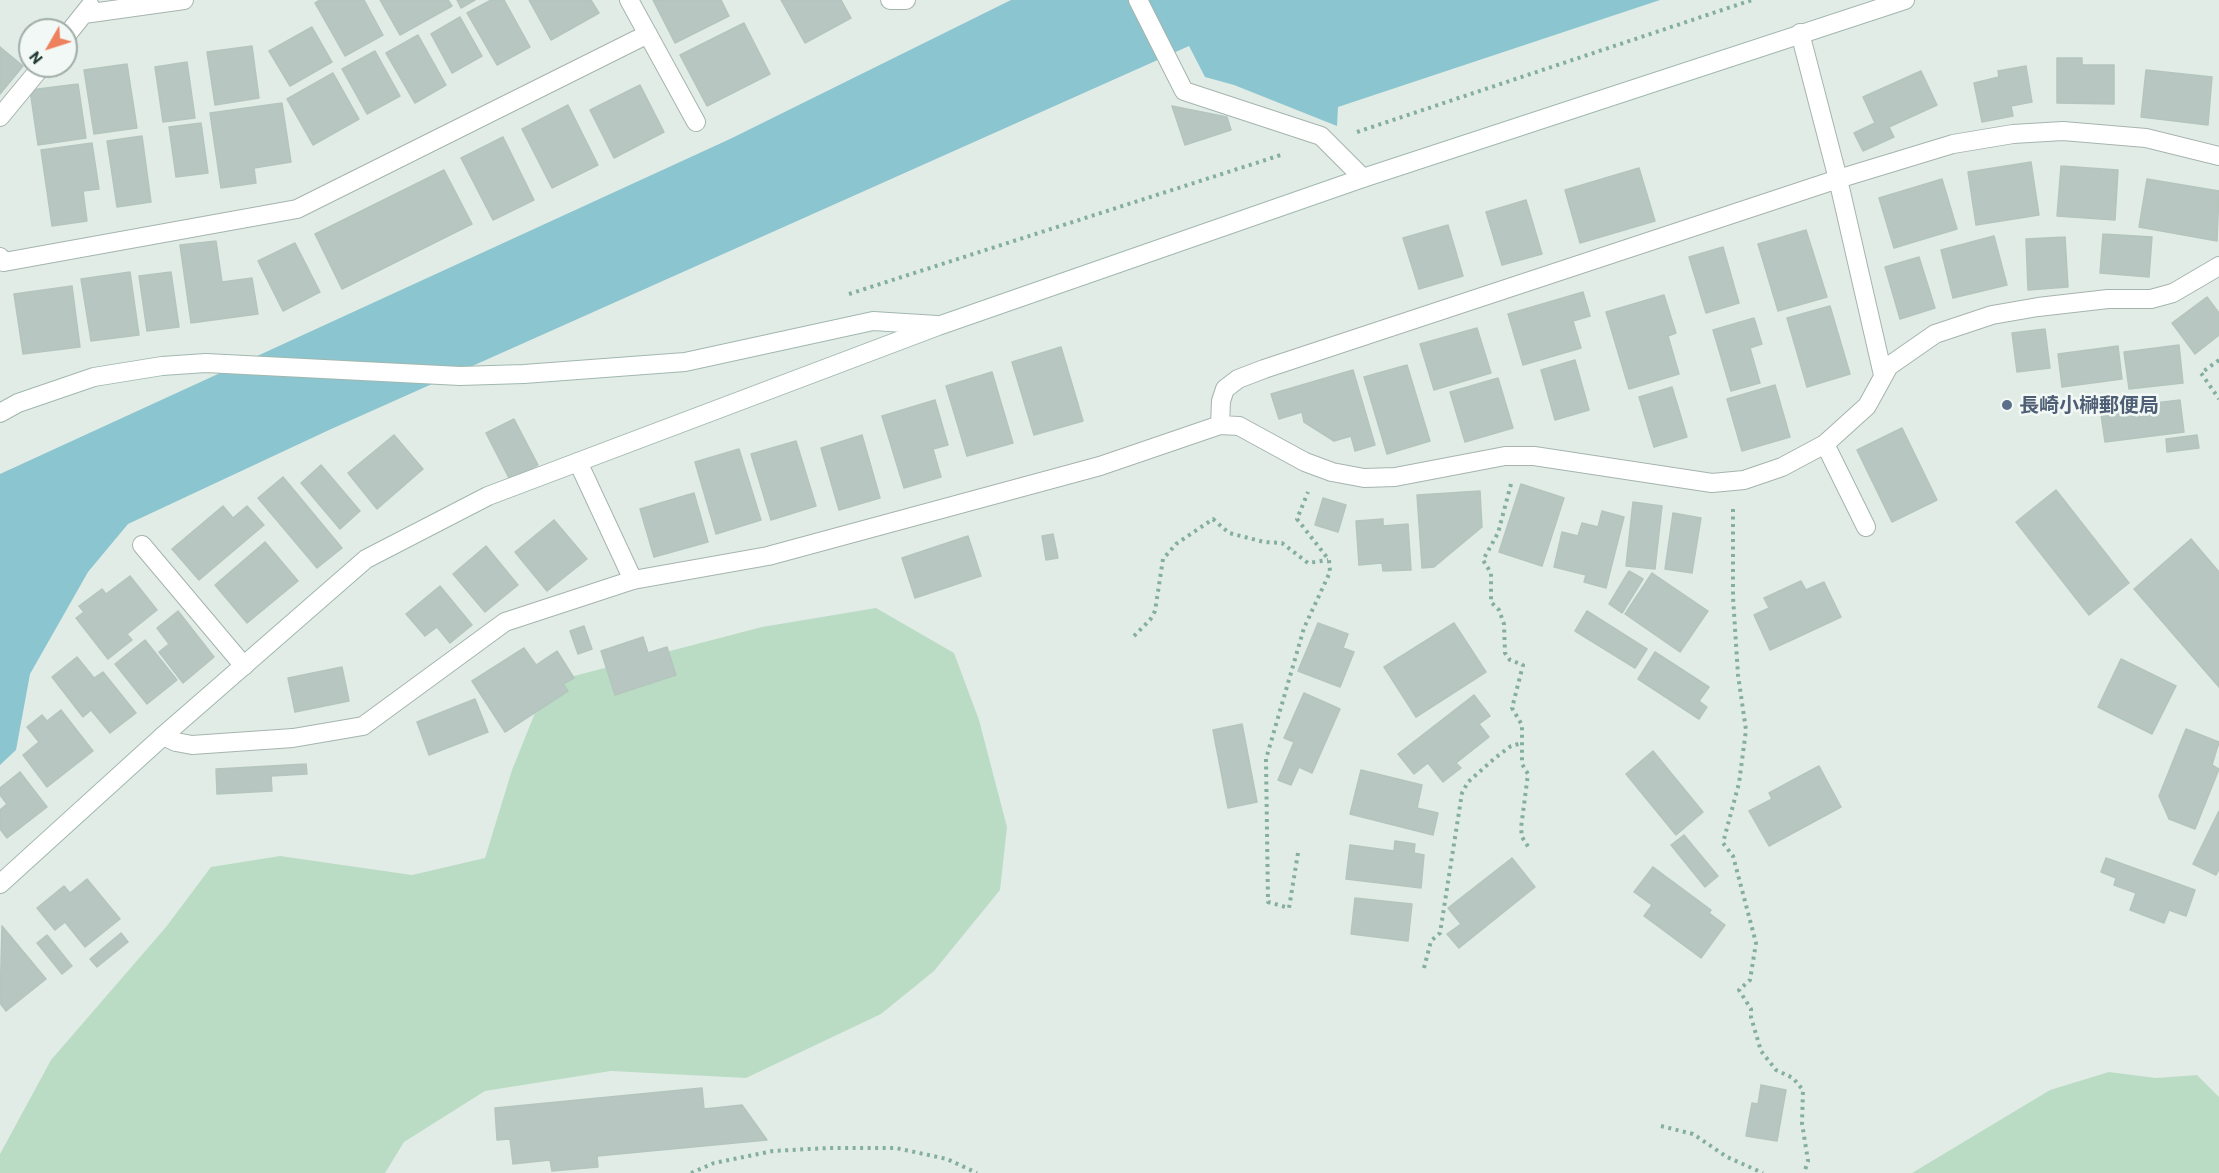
<!DOCTYPE html>
<meta charset="utf-8">
<style>
body{margin:0}
#map{position:relative;width:2219px;height:1173px;overflow:hidden;background:#e2ece7;font-family:Barlow,sans-serif}
canvas{display:block}
.north{position:absolute;left:18px;top:18px;width:60px;height:60px;box-sizing:border-box;background:#f2f8f5;border:2px solid #9fada8;border-radius:50%;rotate:231deg;font-size:16px;font-weight:700;line-height:24px;text-align:center;color:#223c35}
.north::after{content:'';display:block;margin:auto;width:21px;height:27px;background:#ee815d;clip-path:polygon(50% 0,100% 100%,50% 72%,0 100%)}
</style>
<div id="map">
<canvas width="2219" height="1173"></canvas>
<div class="north">N</div>
</div>
<script>
const ctx = document.querySelector('canvas').getContext('2d');
ctx.lineJoin = 'round';
function fillPath(path, color) { ctx.fillStyle = color; ctx.fill(path, 'evenodd'); }
const poly = rows => new Path2D(rows.map(r => 'M' + r).join(''));
function strokePath(path, color, width, dash) { ctx.strokeStyle = color; ctx.lineWidth = width; ctx.lineCap = dash ? 'butt' : 'round'; ctx.setLineDash(dash || []); ctx.stroke(path); }
function write(font, color, halo, rows, align = 'center') {
  ctx.font = font + ' Barlow,"Noto Sans JP",sans-serif'; ctx.lineWidth = 5; ctx.setLineDash([]); ctx.textBaseline = 'middle'; ctx.strokeStyle = halo; ctx.fillStyle = color; for (const [text, x, y, turn = 0] of rows) {
    ctx.save(); ctx.translate(x, y); ctx.rotate((+turn || 0) * Math.PI / 180); ctx.textAlign = isNaN(turn) ? turn : align; if (halo) ctx.strokeText(text, 0, 0); ctx.fillText(text, 0, 0); ctx.restore();
  }
}
fillPath(poly([
 [876,608,954,653,979,720,1007,827,1000,890,934,971,881,1014,746,1078,611,1071,485,1091,404,1142,385,1173,0,1173,0,1154,51,1060,166,927,211,867,280,856,412,875,485,858,512,770,547,683,762,627],
 [2109,1072,2156,1078,2197,1075,2219,1097,2219,1173,1912,1173,2050,1090]
]), '#bbdcc4');
fillPath(poly([
 [1011,0,1660,0,1338,107,1337,126,1234,85,1205,77,1189,46,329,430,128,524,88,572,30,674,16,750,0,765,0,474,730,139]
]), '#8bc5cf');
const building = poly([
 [320,0,364,0,383,35,345,56,315,3,320,0],
 [380,0,448,0,452,6,400,35,380,0],
 [457,0,475,0,461,8,457,0],
 [491,0,504,0,530,47,497,65,467,13,491,0],
 [529,0,591,0,599,13,551,40,529,0],
 [653,0,721,0,729,16,675,43,653,0],
 [781,0,841,0,851,18,805,43,781,0],
 [460,17,482,56,452,73,431,34,460,17],
 [744,23,770,74,707,106,680,55,744,23],
 [312,27,332,62,290,86,269,51,312,27],
 [418,35,446,85,415,103,386,53,418,35],
 [252,46,259,98,215,105,207,52,252,46],
 [0,47,23,66,0,94,0,47],
 [375,51,400,96,367,114,342,69,375,51],
 [2057,58,2082,58,2082,65,2114,65,2114,104,2057,103,2057,58],
 [187,62,195,118,163,122,155,67,187,62],
 [127,64,137,128,94,134,84,70,127,64],
 [2026,66,2032,102,2011,106,2013,116,1982,122,1974,83,1999,77,1998,71,2026,66],
 [2146,70,2212,77,2208,125,2141,117,2146,70],
 [1921,71,1937,105,1889,127,1894,137,1863,151,1854,133,1875,123,1863,97,1921,71],
 [333,73,359,119,313,145,287,99,333,73],
 [78,84,86,138,38,145,30,90,78,84],
 [640,85,664,132,614,158,590,110,640,85],
 [282,103,291,162,254,168,256,183,221,188,210,113,282,103],
 [568,105,598,165,552,188,522,129,568,105],
 [1172,106,1227,117,1231,130,1185,145,1172,106],
 [201,123,208,173,176,177,169,127,201,123],
 [142,136,151,202,117,207,107,141,142,136],
 [503,137,534,200,493,220,461,158,503,137],
 [92,143,99,189,83,191,87,221,52,226,41,150,92,143],
 [2031,162,2039,215,1976,225,1968,172,2031,162],
 [2061,166,2118,170,2115,220,2057,216,2061,166],
 [1639,168,1655,221,1580,243,1565,190,1639,168],
 [444,170,472,224,342,289,315,234,444,170],
 [1942,179,1957,229,1894,248,1879,198,1942,179],
 [2147,179,2219,191,2217,241,2139,227,2147,179],
 [1526,200,1542,254,1502,265,1486,212,1526,200],
 [1448,225,1463,276,1419,289,1403,238,1448,225],
 [1806,230,1827,297,1778,311,1758,244,1806,230],
 [2103,234,2152,237,2149,277,2100,273,2103,234],
 [1994,236,2007,285,1953,298,1941,250,1994,236],
 [2065,237,2068,287,2028,290,2026,239,2065,237],
 [216,241,222,282,252,278,258,314,191,323,180,245,216,241],
 [295,243,320,292,283,311,258,261,295,243],
 [1723,247,1739,303,1706,313,1689,257,1723,247],
 [1919,257,1935,308,1900,319,1885,267,1919,257],
 [130,272,139,335,91,341,81,279,130,272],
 [171,272,179,327,147,331,139,276,171,272],
 [72,286,80,347,23,354,14,294,72,286],
 [1583,292,1590,316,1573,321,1581,348,1523,365,1508,314,1583,292],
 [1664,295,1676,333,1668,336,1679,374,1629,389,1606,312,1664,295],
 [2207,297,2219,313,2219,335,2195,354,2172,323,2207,297],
 [1830,306,1850,374,1807,387,1787,318,1830,306],
 [1754,318,1762,344,1750,348,1760,383,1731,391,1713,330,1754,318],
 [1477,328,1491,373,1434,390,1420,344,1477,328],
 [2045,329,2050,368,2017,372,2012,333,2045,329],
 [2179,345,2183,383,2129,389,2124,352,2179,345],
 [2118,346,2122,379,2062,387,2058,354,2118,346],
 [1061,347,1083,421,1034,435,1012,362,1061,347],
 [1575,360,1589,410,1555,420,1541,370,1575,360],
 [1407,365,1430,441,1387,454,1364,377,1407,365],
 [1353,370,1375,445,1355,451,1351,436,1334,441,1304,422,1302,412,1279,419,1271,394,1353,370],
 [992,372,1013,443,967,456,946,386,992,372],
 [1498,378,1513,428,1465,442,1450,392,1498,378],
 [1775,385,1790,437,1742,451,1727,399,1775,385],
 [1672,387,1687,437,1654,447,1639,397,1672,387],
 [2119,399,2121,407,2180,400,2184,432,2105,442,2099,401,2119,399],
 [935,400,948,445,933,449,941,477,904,488,882,416,935,400],
 [514,419,538,465,510,480,486,433,514,419],
 [1902,428,1937,500,1892,522,1857,450,1902,428],
 [394,435,423,469,377,509,348,473,394,435],
 [862,435,880,498,839,510,821,448,862,435],
 [2197,435,2199,448,2167,452,2166,439,2197,435],
 [796,441,816,506,771,520,751,454,796,441],
 [739,449,761,520,716,534,695,462,739,449],
 [321,465,360,511,340,529,301,483,321,465],
 [283,477,342,548,317,568,258,498,283,477],
 [1521,484,1564,498,1542,566,1499,552,1521,484],
 [2056,490,2129,583,2089,615,2016,522,2056,490],
 [1480,491,1482,527,1434,567,1422,568,1417,495,1480,491],
 [694,493,708,542,654,557,640,509,694,493],
 [1323,498,1346,505,1338,532,1315,525,1323,498],
 [1633,502,1662,506,1655,569,1626,566,1633,502],
 [223,506,233,518,247,506,264,525,199,580,172,549,223,506],
 [1602,511,1624,517,1606,588,1584,582,1586,575,1554,567,1562,532,1578,536,1582,523,1598,527,1602,511],
 [1673,513,1701,518,1692,573,1665,569,1673,513],
 [1383,519,1383,526,1408,524,1411,570,1383,571,1382,563,1359,565,1356,521,1383,519],
 [554,520,587,559,547,591,515,552,554,520],
 [1053,534,1058,558,1046,560,1042,536,1053,534],
 [968,536,981,576,915,598,902,558,968,536],
 [2191,539,2219,572,2219,687,2134,589,2191,539],
 [265,542,298,581,247,623,215,585,265,542],
 [486,546,518,585,485,612,453,574,486,546],
 [1629,571,1643,579,1622,613,1609,604,1629,571],
 [1652,573,1708,611,1680,652,1625,614,1652,573],
 [130,576,157,610,127,634,132,640,108,659,76,618,84,612,79,606,102,589,106,594,130,576],
 [1801,581,1806,590,1824,582,1841,617,1770,650,1754,615,1769,608,1764,598,1801,581],
 [440,586,472,625,450,643,437,627,425,636,406,614,440,586],
 [178,611,214,657,183,683,159,652,169,644,157,628,178,611],
 [1587,611,1647,649,1635,668,1575,631,1587,611],
 [1318,623,1348,634,1343,648,1354,652,1340,687,1298,671,1318,623],
 [1454,623,1486,672,1416,717,1384,667,1454,623],
 [584,626,592,649,578,654,570,631,584,626],
 [643,637,648,653,667,647,676,675,615,695,601,651,643,637],
 [145,640,177,680,147,704,115,664,145,640],
 [524,648,536,665,557,651,574,678,563,684,568,691,505,732,472,681,524,648],
 [1655,652,1709,687,1699,701,1707,707,1699,719,1638,679,1655,652],
 [77,657,94,678,103,672,136,713,110,733,91,710,83,717,52,677,77,657],
 [2121,659,2176,686,2152,734,2098,707,2121,659],
 [342,667,349,701,295,712,288,678,342,667],
 [1304,693,1340,709,1312,773,1299,767,1291,785,1278,780,1294,742,1284,738,1304,693],
 [1474,695,1490,716,1479,724,1489,737,1456,763,1461,768,1443,782,1428,763,1414,774,1398,754,1474,695],
 [475,699,488,732,429,755,417,722,475,699],
 [61,710,93,751,47,787,23,755,39,742,27,727,42,715,47,721,61,710],
 [1242,724,1257,802,1228,808,1213,730,1242,724],
 [2186,729,2219,742,2212,765,2219,769,2195,829,2169,819,2159,796,2186,729],
 [1653,751,1703,812,1676,835,1626,774,1653,751],
 [306,764,307,774,271,776,272,791,217,794,216,769,306,764],
 [1819,766,1841,807,1769,846,1749,811,1772,799,1769,793,1819,766],
 [1361,770,1422,785,1417,808,1438,813,1433,835,1350,814,1361,770],
 [20,772,47,807,7,838,0,829,0,810,7,804,0,795,0,788,20,772],
 [2219,811,2219,869,2216,875,2193,864,2219,811],
 [1684,835,1718,876,1705,887,1671,845,1684,835],
 [1395,841,1415,844,1414,853,1424,855,1421,888,1346,879,1350,845,1394,851,1395,841],
 [1512,858,1535,887,1459,948,1447,934,1461,924,1448,908,1512,858],
 [2106,858,2195,890,2186,916,2169,910,2164,923,2130,910,2136,893,2114,885,2116,878,2101,872,2106,858],
 [1653,867,1711,910,1709,913,1725,925,1701,958,1644,916,1652,905,1634,892,1653,867],
 [87,879,120,919,85,947,65,922,55,930,37,908,64,886,70,893,87,879],
 [1355,898,1412,904,1408,941,1351,934,1355,898],
 [2,926,46,979,6,1011,0,1003,2,926],
 [121,933,128,942,97,967,90,959,121,933],
 [47,935,72,966,62,974,37,943,47,935],
 [1761,1085,1786,1090,1777,1141,1746,1136,1752,1103,1758,1104,1761,1085],
 [702,1088,704,1109,742,1105,767,1140,597,1156,598,1167,552,1171,550,1160,513,1164,510,1139,497,1140,495,1108,702,1088]
]);
fillPath(building, '#b7c6c0');
strokePath(building, '#b4c5be', 1.5);
const street = poly([
 [629,0,696,122],
 [890,0,906,0],
 [1138,0,1184,91,1321,136,1363,178],
 [84,14,184,0],
 [1800,33,1838,179,1883,375],
 [66,36,90,6],
 [0,117,42,66],
 [0,257,4,262,297,209,648,34],
 [1220,425,1221,401,1225,389,1238,379,1264,369,1838,179,1953,144,2013,134,2063,131,2146,138,2219,156],
 [1825,444,1866,527],
 [578,462,633,580],
 [142,545,244,666],
 [163,736,176,742,192,745,293,738,363,726,505,622,633,580,768,556,1100,466,1220,425,1239,426,1305,462,1332,472,1364,478,1395,477,1505,456,1534,456,1712,483,1744,480,1782,467,1825,444,1867,406,1889,366,1935,334,1992,315,2038,307,2108,299,2151,299,2173,293,2219,266]
]);
const secondary = poly([
 [0,413,18,403,94,377,162,366,206,363,460,376,524,374,685,362,873,321,937,325],
 [0,884,163,736,366,559,488,496,938,326,1363,178,1905,0]
]);
strokePath(street, '#a5b4ae', 20);
strokePath(secondary, '#a0b7af', 20);
strokePath(poly([
 [1357,132,1752,0],
 [849,294,1284,154],
 [2219,360,2201,373,2219,399],
 [1511,484,1498,533,1483,560,1491,573,1491,602,1499,610,1504,624,1505,653,1510,660,1523,665,1512,708,1522,725,1522,764,1528,774,1521,828,1522,837,1529,848],
 [1733,509,1733,597,1738,675,1746,730,1739,783,1723,843,1733,856,1756,943,1750,980,1739,990,1751,1009,1751,1017,1761,1051,1776,1070,1793,1078,1803,1090,1802,1123,1808,1161,1804,1173],
 [1134,636,1150,620,1155,611,1163,559,1176,544,1213,519,1229,533,1264,542,1282,543,1308,563,1328,560],
 [1298,853,1289,908,1268,902,1266,759,1304,628,1330,572,1329,560,1297,519,1308,492],
 [1424,968,1431,941,1440,933,1462,793,1468,782,1495,758,1511,746,1522,743],
 [1661,1126,1693,1134,1727,1157,1763,1173],
 [691,1173,714,1163,773,1151,828,1148,896,1148,947,1159,977,1173]
]), '#83aea1', 4, [3, 4.5]);
strokePath(street, '#fff', 18);
strokePath(secondary, '#fff', 18);
for (const [x, y, r, color] of [
 [2007,405,6,"#5c6f8a"]
]) { const dot = new Path2D(); dot.arc(x, y, r, 0, 2 * Math.PI); ctx.fillStyle = color; ctx.fill(dot); strokePath(dot, '#f2f8f5', 2); }
write('bold 20px', '#4e5e75', '#f2f8f5', [
 ["長崎小榊郵便局",2019,405]
], 'left');
</script>
